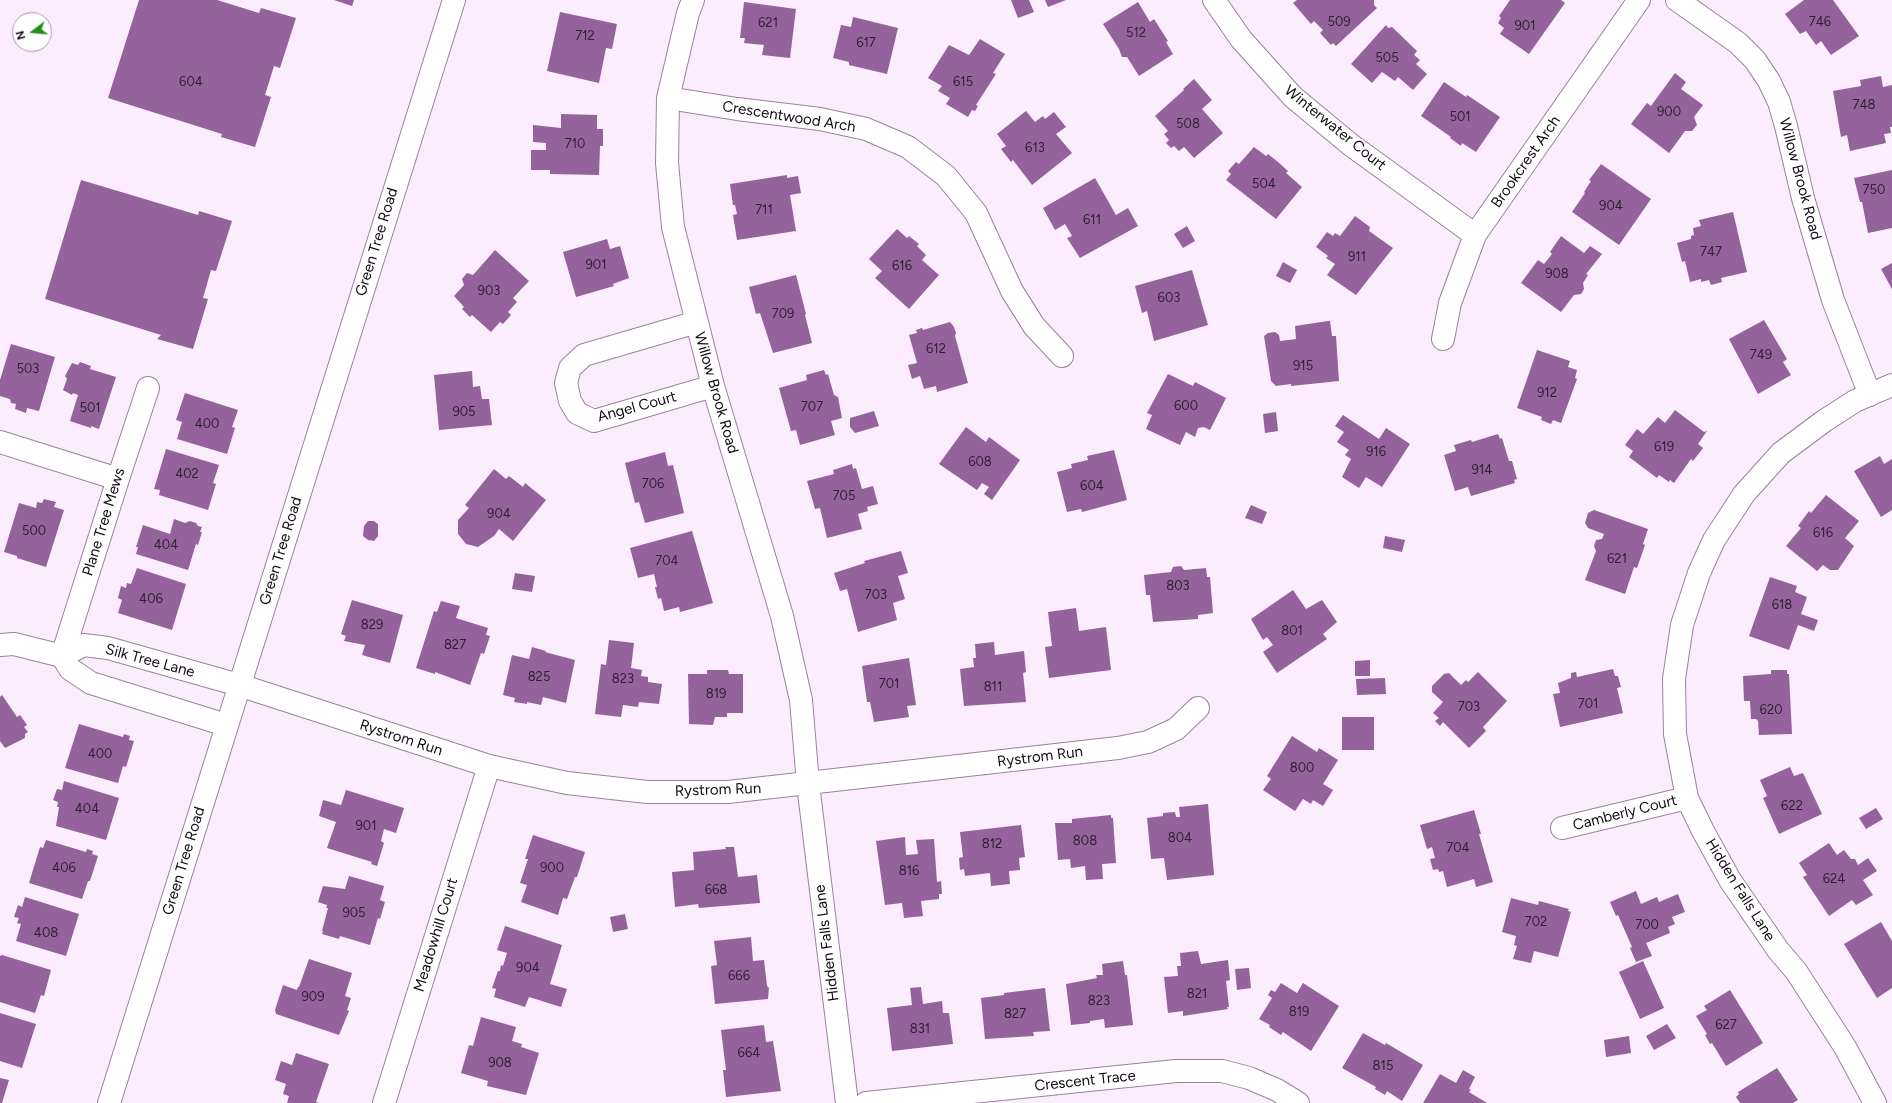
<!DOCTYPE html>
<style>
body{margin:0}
#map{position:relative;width:1892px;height:1103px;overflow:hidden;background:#fbecfe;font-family:Figtree,sans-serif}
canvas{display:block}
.north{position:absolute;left:12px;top:12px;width:40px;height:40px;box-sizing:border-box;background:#fff;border:1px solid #a09da1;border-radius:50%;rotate:254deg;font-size:11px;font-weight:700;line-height:16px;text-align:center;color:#110913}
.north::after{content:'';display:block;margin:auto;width:14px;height:18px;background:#249118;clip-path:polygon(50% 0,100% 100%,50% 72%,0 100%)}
</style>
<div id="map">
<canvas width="1892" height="1103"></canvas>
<div class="north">N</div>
</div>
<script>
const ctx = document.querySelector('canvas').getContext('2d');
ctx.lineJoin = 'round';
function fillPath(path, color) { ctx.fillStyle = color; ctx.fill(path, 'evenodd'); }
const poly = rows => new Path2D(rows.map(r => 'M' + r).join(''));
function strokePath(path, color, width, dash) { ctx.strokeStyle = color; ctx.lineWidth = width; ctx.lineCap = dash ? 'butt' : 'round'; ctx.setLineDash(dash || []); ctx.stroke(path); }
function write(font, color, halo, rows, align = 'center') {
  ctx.font = font + ' Figtree,sans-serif'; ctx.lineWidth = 4; ctx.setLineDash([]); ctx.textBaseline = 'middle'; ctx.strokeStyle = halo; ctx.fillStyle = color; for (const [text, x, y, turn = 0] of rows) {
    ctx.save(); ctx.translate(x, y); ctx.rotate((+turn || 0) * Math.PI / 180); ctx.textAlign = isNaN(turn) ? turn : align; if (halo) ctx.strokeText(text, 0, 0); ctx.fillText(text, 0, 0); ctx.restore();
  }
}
fillPath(poly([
 [139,0,217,0,259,13,261,8,296,18,280,68,274,66,265,95,271,97,255,147,221,137,222,134,108,98],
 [334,0,354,0,352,6],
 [1011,0,1029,0,1034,12,1018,18],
 [1045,0,1066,0,1048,7],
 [1297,0,1374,0,1374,5,1377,8,1336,46,1333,43,1331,45,1320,33,1323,30,1314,21,1311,24,1293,3],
 [1510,0,1561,0,1565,3,1529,54,1500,34,1504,28,1498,23,1501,18,1499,16],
 [1804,0,1833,0,1859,36,1831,55,1821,41,1816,45,1806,31,1800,34,1785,14],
 [744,2,796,9,790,58,762,55,764,45,744,43,745,38,740,38],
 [1138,2,1150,22,1154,19,1168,41,1166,42,1173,54,1139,76,1127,57,1122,57,1119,49,1103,24],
 [560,12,617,24,612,49,606,48,599,83,547,71],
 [853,17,898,28,887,74,849,65,849,62,833,58,841,25,851,27],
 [1386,25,1388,28,1392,27,1417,51,1414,55,1420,60,1416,64,1427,74,1413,90,1398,77,1395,81,1382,72,1372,83,1351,64],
 [980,39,1005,54,993,73,996,74,976,105,978,106,975,111,972,110,968,117,946,104,950,98,938,91,942,86,928,78,949,45,969,55],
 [1675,73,1686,82,1681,89,1703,105,1694,117,1697,125,1692,131,1685,131,1669,153,1631,124,1647,103,1651,106],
 [1881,76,1883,87,1892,85,1892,127,1890,127,1891,133,1884,134,1886,143,1850,151,1847,135,1841,137,1833,91,1861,86,1860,80],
 [1194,79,1212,100,1202,109,1223,133,1194,158,1184,147,1179,151,1174,146,1171,148,1166,143,1169,140,1164,134,1168,131,1155,116,1184,90,1183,89],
 [1444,82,1466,97,1467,95,1500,117,1476,152,1462,143,1461,146,1450,138,1451,137,1421,116],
 [1026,111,1035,122,1043,116,1045,119,1054,112,1066,127,1056,134,1072,153,1032,185,1013,160,1011,162,1001,149,1006,146,997,134],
 [561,114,597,115,597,129,603,129,603,146,600,146,599,175,550,174,550,170,531,170,531,150,546,150,546,143,533,142,533,125,561,128],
 [1254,147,1266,156,1268,154,1278,162,1288,171,1286,173,1302,187,1276,219,1226,180,1231,174,1228,171,1236,162,1239,164],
 [1601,164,1651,199,1619,245,1572,212,1585,193,1584,192,1591,181,1589,180],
 [1892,170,1892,228,1868,233,1862,202,1860,202,1854,178],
 [787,175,787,178,798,176,801,193,790,195,796,231,737,240,733,215,737,214,735,205,733,205,730,184],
 [1095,178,1116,215,1128,208,1138,226,1080,258,1067,238,1072,236,1065,224,1055,230,1043,208],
 [81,180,198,215,199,211,232,221,216,271,211,270,203,298,208,299,193,349,157,339,161,335,45,299],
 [1733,212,1747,272,1721,278,1722,282,1711,285,1709,280,1701,282,1701,279,1690,282,1685,261,1682,262,1677,243,1691,239,1691,236,1694,235,1693,228,1701,226,1699,220],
 [1355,216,1370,227,1369,231,1393,248,1356,295,1327,275,1335,264,1326,258,1328,256,1316,247,1327,232,1333,236,1335,233,1340,236],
 [1187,226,1195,241,1183,248,1174,234],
 [897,229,907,238,909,236,919,244,917,246,926,255,922,260,939,275,909,309,875,278,882,271,869,259],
 [1561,236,1584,253,1590,246,1602,254,1586,274,1588,275,1583,283,1584,289,1581,294,1574,295,1561,312,1521,283,1538,260,1544,264,1552,254,1550,252],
 [607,239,610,249,620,246,629,278,613,284,614,286,576,297,563,252],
 [495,250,529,281,513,298,517,302,508,312,511,315,503,324,500,322,491,332,472,315,470,317,462,309,464,307,454,296,464,285,462,279,467,273,473,275],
 [1283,262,1297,270,1290,283,1276,276],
 [1892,263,1892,289,1881,269],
 [1192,270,1208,325,1154,341,1147,311,1142,313,1135,286],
 [796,275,806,314,805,315,812,343,773,353,760,313,756,314,749,287],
 [1764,320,1787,359,1783,362,1791,375,1758,394,1729,339],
 [1328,321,1330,321,1332,336,1336,336,1339,381,1291,386,1291,384,1276,386,1271,381,1264,336,1268,333,1275,332,1279,335,1280,341,1296,339,1295,326],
 [950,322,954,327,956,333,955,336,968,383,937,392,936,386,924,389,920,376,912,379,908,365,917,363,909,335,917,333,916,330,922,328,923,330],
 [11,344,55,357,39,411,27,408,26,413,15,409,16,404,11,403,10,399,0,396,0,380],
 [1537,350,1570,361,1568,367,1577,370,1575,378,1577,379,1561,423,1553,420,1551,424,1541,420,1542,417,1517,408],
 [80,362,91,366,90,369,116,377,99,429,91,426,91,428,70,421,78,395,73,393,72,395,63,390,67,379,65,376,72,363,78,365],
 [824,370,826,375,828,374,834,395,838,397,842,418,831,421,835,435,800,445,796,430,791,431,779,388,807,380,806,375],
 [472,371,473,387,480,386,482,399,489,399,492,425,439,430,434,375],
 [1168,374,1193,386,1195,382,1226,398,1210,430,1204,427,1198,428,1195,437,1186,432,1180,445,1146,429,1152,415,1147,413],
 [185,393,238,410,232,427,235,428,227,454,177,439,182,422,176,420],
 [1675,410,1704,432,1707,431,1698,444,1703,448,1693,461,1691,459,1674,483,1670,480,1669,482,1659,475,1657,478,1629,457,1633,451,1625,445,1637,429,1643,434,1658,417,1665,423],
 [874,411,879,426,855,433,850,427,850,418],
 [1276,412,1278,431,1265,433,1263,414],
 [1343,415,1379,439,1386,428,1410,444,1382,487,1366,477,1359,488,1342,477,1351,459,1345,455,1349,450,1337,442,1344,432,1335,426],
 [966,427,986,442,989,437,1020,460,992,500,984,494,989,487,982,483,977,490,939,464],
 [1498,434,1500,439,1502,438,1509,461,1512,461,1517,479,1514,480,1515,483,1471,496,1468,487,1455,491,1444,455,1456,451,1454,445,1471,440,1472,442],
 [166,449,219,465,213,483,216,484,208,510,159,495,160,490,154,489],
 [1114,450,1127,500,1082,512,1081,509,1067,512,1057,472,1072,468,1071,464,1088,460,1087,456],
 [665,452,668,466,673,465,684,513,645,523,639,502,635,503,625,463],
 [1880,456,1884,464,1892,459,1892,510,1881,517,1854,471],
 [852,464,853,469,856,468,862,489,873,486,878,504,867,507,868,511,858,514,862,529,827,538,820,508,815,509,807,481,834,474,833,470],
 [494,469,506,479,509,476,523,487,525,483,546,500,513,541,499,529,494,536,478,547,466,544,458,534,458,520,469,508,465,505],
 [1826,495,1859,521,1845,538,1854,546,1838,570,1830,570,1823,565,1817,571,1786,546,1801,528,1798,526,1809,511,1811,513],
 [44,499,56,502,54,507,64,510,46,567,17,558,17,556,4,552,19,503,36,508,37,502,42,503],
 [1251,505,1267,512,1262,524,1245,518],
 [1594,510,1648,529,1643,544,1645,545,1637,568,1634,567,1625,594,1585,580,1596,551,1594,546,1596,540,1602,539,1604,534,1588,528,1585,523,1588,513],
 [174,519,185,523,190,521,196,523,198,526,202,527,200,532,202,532,198,545,196,544,188,570,136,554,138,547,136,547,143,525,170,534],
 [368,521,374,521,378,524,378,536,374,541,368,540,363,536,364,526],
 [692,531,713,603,680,612,679,607,664,611,661,598,658,599,655,587,657,587,654,574,638,578,630,548],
 [1385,536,1405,540,1402,552,1383,548],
 [901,551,908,573,898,576,905,599,893,603,897,620,858,632,847,589,840,591,834,573,865,563,864,561],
 [1181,566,1184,570,1206,568,1207,577,1210,577,1213,613,1198,615,1198,619,1153,622,1150,595,1146,595,1144,575,1171,572,1173,567],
 [137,568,186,584,172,630,118,613,122,600,118,598,121,586,126,588,127,583,131,584],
 [515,573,535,576,532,592,512,589],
 [1770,577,1797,586,1795,592,1807,597,1801,614,1818,620,1814,631,1798,625,1789,650,1749,636],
 [1293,590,1306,609,1322,600,1337,622,1323,634,1327,639,1277,673,1263,652,1273,645,1267,637,1263,640,1251,619],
 [352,600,403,615,390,663,362,655,365,645,344,641,346,636,341,634],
 [441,601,460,606,456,618,488,628,486,635,490,636,484,654,481,653,470,685,435,672,435,674,416,668,434,611,437,612],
 [1076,608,1079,631,1106,627,1111,670,1049,678,1045,647,1052,646,1048,612],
 [609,640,634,643,631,668,642,670,641,676,648,677,648,682,662,684,659,704,639,702,638,707,623,705,621,717,595,714,601,664,606,665],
 [994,642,995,655,1024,651,1026,672,1023,673,1026,702,964,706,960,669,974,667,973,658,976,658,975,644],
 [532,647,546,651,545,652,575,660,566,703,543,697,541,705,527,702,527,704,514,702,515,698,503,695,512,655,529,659],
 [909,658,916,705,907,706,909,717,874,722,870,702,867,702,862,666],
 [1370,660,1370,676,1355,676,1355,661],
 [1613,669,1615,676,1618,676,1621,687,1617,688,1623,713,1560,727,1553,694,1560,693,1558,683,1571,678,1571,673,1576,672,1577,677],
 [707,670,728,670,729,674,743,674,743,713,727,713,727,717,715,717,713,725,689,724,688,674,707,674],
 [1771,670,1787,670,1787,674,1789,674,1792,734,1759,735,1758,721,1756,719,1751,719,1750,701,1744,701,1743,676,1771,674],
 [1478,672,1507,701,1483,727,1486,731,1469,748,1443,722,1440,726,1435,721,1439,718,1433,713,1443,702,1432,692,1432,686,1444,674,1449,673,1461,685,1466,680,1468,682],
 [1385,678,1386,694,1357,695,1356,679],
 [2,695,17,717,20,715,27,725,24,727,28,732,25,734,25,738,5,748,0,741,0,697],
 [1342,717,1374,717,1374,750,1342,750],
 [79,724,123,737,124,734,130,736,129,740,134,741,126,767,123,766,118,783,65,768],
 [1292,736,1317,752,1319,748,1338,760,1323,784,1333,790,1323,806,1313,800,1311,804,1303,799,1295,811,1263,790,1271,779,1267,776],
 [1790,767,1794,776,1803,773,1822,814,1779,834,1763,798,1767,796,1760,780],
 [64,781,119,798,106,840,56,826,59,807,57,807,58,802,53,800,57,789,62,790],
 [346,790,404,808,396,833,384,829,381,841,384,843,377,866,371,864,372,862,327,848,336,822,319,816,323,800,341,805],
 [1208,804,1214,875,1167,880,1164,858,1151,859,1147,818,1163,816,1163,813,1175,812,1176,817,1180,817,1179,807],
 [1876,808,1883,819,1866,829,1859,818],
 [1474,810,1481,834,1479,834,1493,882,1476,887,1474,879,1447,887,1443,871,1439,872,1438,869,1433,870,1430,859,1435,858,1432,847,1427,849,1420,825],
 [1111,815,1111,818,1113,818,1116,863,1102,864,1103,879,1086,880,1085,866,1071,868,1070,859,1058,860,1055,823,1072,823,1072,819],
 [1021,825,1025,857,1019,858,1020,870,1009,871,1010,884,991,886,990,873,965,876,964,869,960,870,959,858,963,857,960,832],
 [533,835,585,852,577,877,575,877,567,899,563,898,558,915,521,902,527,885,520,883,528,859,525,859],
 [905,837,906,855,918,854,916,840,934,839,937,882,941,881,942,894,939,894,939,899,921,901,923,916,904,918,902,903,885,905,876,841],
 [46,840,86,852,87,849,93,851,92,854,98,856,90,881,88,881,82,899,29,883,40,847,43,848],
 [1829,843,1837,855,1844,850,1851,859,1855,859,1858,865,1868,858,1877,871,1863,880,1873,895,1856,905,1852,900,1829,916,1803,877,1807,875,1799,863],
 [725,847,734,847,738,877,757,875,760,903,699,908,698,904,675,907,672,872,694,870,693,852,726,849],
 [349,876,384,886,380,900,385,902,380,919,378,918,370,945,340,936,339,939,322,934,323,931,322,931,328,908,326,908,327,905,318,902,323,886,345,889],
 [1636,891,1641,904,1657,897,1659,902,1678,894,1685,912,1672,917,1675,924,1668,927,1670,933,1646,943,1652,956,1636,962,1630,948,1632,947,1618,915,1616,916,1610,902],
 [25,897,79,914,66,956,16,941,21,924,17,923,19,918,14,917,18,905,22,907],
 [1511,898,1538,905,1539,901,1569,909,1568,911,1571,912,1558,957,1534,951,1531,963,1513,959,1517,946,1514,945,1516,936,1502,932],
 [625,914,628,929,613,932,610,917],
 [1881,922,1892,941,1892,988,1877,998,1844,944],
 [505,926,562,945,550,984,567,989,561,1007,529,997,525,1007,494,997,496,989,492,988,498,971,500,971,501,965,503,966,507,953,497,950],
 [751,937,753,961,764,960,767,986,769,988,768,999,715,1004,711,966,717,965,714,941],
 [1198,951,1201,964,1228,960,1230,980,1226,981,1229,1007,1227,1007,1228,1009,1183,1016,1183,1011,1168,1013,1164,977,1178,976,1177,966,1181,966,1180,953],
 [2,955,51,970,44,996,41,995,35,1013,0,1002,0,956],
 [309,959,352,973,345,996,351,998,347,1010,349,1011,339,1035,276,1014,275,1010,283,985,297,990,298,987,299,987],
 [1123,961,1125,975,1127,975,1133,1025,1105,1028,1104,1019,1090,1021,1090,1023,1071,1025,1066,984,1097,978,1096,975,1103,975,1102,964],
 [1643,961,1664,1008,1640,1019,1619,972],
 [1249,968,1251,988,1237,990,1235,969],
 [1281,983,1297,993,1303,983,1339,1006,1311,1051,1283,1032,1281,1035,1269,1027,1270,1025,1259,1019,1272,998,1268,995,1271,990,1275,992],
 [921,987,923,1004,942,1001,943,1013,949,1013,953,1044,892,1051,887,1008,912,1005,910,988],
 [1045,988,1050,1031,1033,1032,1034,1036,985,1039,981,998,1004,995,1004,993],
 [1730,990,1763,1043,1726,1066,1712,1043,1710,1044,1705,1035,1707,1034,1696,1016,1707,1010,1704,1006],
 [0,1013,36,1024,22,1068,0,1061],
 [481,1017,516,1027,512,1041,522,1044,521,1047,539,1053,526,1095,487,1086,488,1081,461,1073,469,1045,473,1046],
 [1667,1024,1676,1038,1654,1050,1646,1036],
 [764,1025,766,1042,773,1041,781,1091,726,1097,723,1070,726,1070,721,1030],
 [1363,1033,1385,1045,1386,1043,1423,1065,1402,1101,1387,1091,1385,1095,1375,1089,1376,1087,1342,1068],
 [1629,1036,1631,1053,1606,1057,1604,1040],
 [296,1053,329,1064,316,1102,319,1103,287,1103,289,1096,283,1094,286,1084,275,1080,281,1061,292,1065],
 [1777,1068,1798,1100,1793,1103,1740,1103,1736,1097,1739,1094,1738,1092],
 [1463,1070,1475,1077,1469,1089,1471,1090,1469,1092,1487,1103,1423,1103,1440,1074,1456,1083],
 [0,1078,9,1080,2,1103,0,1103]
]), '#94639c');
const street = poly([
 [693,0,688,13,668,98,667,163,673,227,713,386,782,616,801,700,808,784,847,1103],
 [1214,0,1241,39,1293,97,1351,145,1475,235],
 [1677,0,1738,43,1755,60,1769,81,1779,102,1786,126,1803,198,1833,300,1870,395],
 [668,98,737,109,820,119,866,129,908,147,946,176,976,213,1012,291,1034,326,1062,356],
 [697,322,584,355,570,368,566,383,570,401,577,413,594,421,713,386],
 [1443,339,1450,303,1475,235,1639,0],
 [0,442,118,479],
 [0,645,14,644,62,656,118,479,148,388],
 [226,725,91,683,70,669,62,656,84,645,108,648,239,685,489,766,567,783,647,792,728,792,1118,748,1148,742,1176,729,1198,708],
 [1562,828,1687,798],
 [384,1103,489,766],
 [866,1103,1176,1071,1222,1071,1249,1078,1277,1090,1298,1103],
 [1875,1103,1845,1047,1796,971,1778,950,1730,880,1703,831,1687,798,1675,734,1674,679,1682,625,1699,573,1714,540,1744,494,1781,453,1824,421,1855,401,1892,385]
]);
const secondary = poly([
 [109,1103,454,0]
]);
strokePath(street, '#9a829e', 24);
strokePath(secondary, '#9a829e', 24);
strokePath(street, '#fff', 22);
strokePath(secondary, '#fff', 22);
write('13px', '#322035', null, [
 ["509",1339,22],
 ["746",1820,22],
 ["621",768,23],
 ["901",1525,26],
 ["512",1136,33],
 ["712",585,36],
 ["617",866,43],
 ["505",1387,58],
 ["604",191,82],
 ["615",963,82],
 ["748",1864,105],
 ["900",1669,112],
 ["501",1460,117],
 ["508",1188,124],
 ["710",575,144],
 ["613",1035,148],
 ["504",1264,184],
 ["750",1874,190],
 ["904",1611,206],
 ["711",764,210],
 ["611",1092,220],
 ["747",1711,252],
 ["911",1357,257],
 ["901",596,265],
 ["616",902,266],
 ["908",1557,274],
 ["903",489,291],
 ["603",1169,298],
 ["709",783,314],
 ["612",936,349],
 ["749",1761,355],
 ["915",1303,366],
 ["503",28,369],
 ["912",1547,393],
 ["600",1186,406],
 ["707",812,407],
 ["501",90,408],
 ["905",464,412],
 ["400",207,424],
 ["619",1664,447],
 ["916",1376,452],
 ["608",980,462],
 ["914",1482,470],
 ["402",187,474],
 ["706",653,484],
 ["604",1092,486],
 ["705",844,496],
 ["904",499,514],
 ["500",34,531],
 ["616",1823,533],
 ["404",166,545],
 ["621",1617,559],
 ["704",667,561],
 ["803",1178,586],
 ["703",876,595],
 ["406",151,599],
 ["618",1782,605],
 ["829",372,625],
 ["801",1292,631],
 ["827",455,645],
 ["825",539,677],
 ["823",623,679],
 ["701",889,684],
 ["811",993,687],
 ["819",716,694],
 ["701",1588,704],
 ["703",1469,707],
 ["620",1771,710],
 ["400",100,754],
 ["800",1302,768],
 ["622",1792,806],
 ["404",87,809],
 ["901",366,826],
 ["804",1180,838],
 ["808",1085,841],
 ["812",992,844],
 ["704",1458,848],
 ["406",64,868],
 ["900",552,868],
 ["816",909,871],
 ["624",1834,879],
 ["668",716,890],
 ["905",354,913],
 ["702",1536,922],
 ["700",1647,925],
 ["408",46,933],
 ["904",528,968],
 ["666",739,976],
 ["821",1197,994],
 ["909",313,997],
 ["823",1099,1001],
 ["819",1299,1012],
 ["827",1015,1014],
 ["627",1726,1025],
 ["831",920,1029],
 ["664",749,1053],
 ["908",500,1063],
 ["815",1383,1066]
]);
write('15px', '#110913', '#fff', [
 ["Crescentwood Arch",789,117,9],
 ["Winterwater Court",1335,128,39],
 ["Brookcrest Arch",1526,162,-55],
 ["Willow Brook Road",1800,179,75],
 ["Green Tree Road",377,242,-73],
 ["Willow Brook Road",716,393,74],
 ["Angel Court",637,407,-15],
 ["Plane Tree Mews",104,522,-73],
 ["Green Tree Road",281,551,-73],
 ["Silk Tree Lane",150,661,15],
 ["Rystrom Run",401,738,18],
 ["Rystrom Run",1040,757,-7],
 ["Rystrom Run",718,790,-2],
 ["Camberly Court",1625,813,-14],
 ["Green Tree Road",184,861,-73],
 ["Hidden Falls Lane",1740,890,58],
 ["Meadowhill Court",436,935,-73],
 ["Hidden Falls Lane",827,943,-97],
 ["Crescent Trace",1085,1081,-6]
]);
</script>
